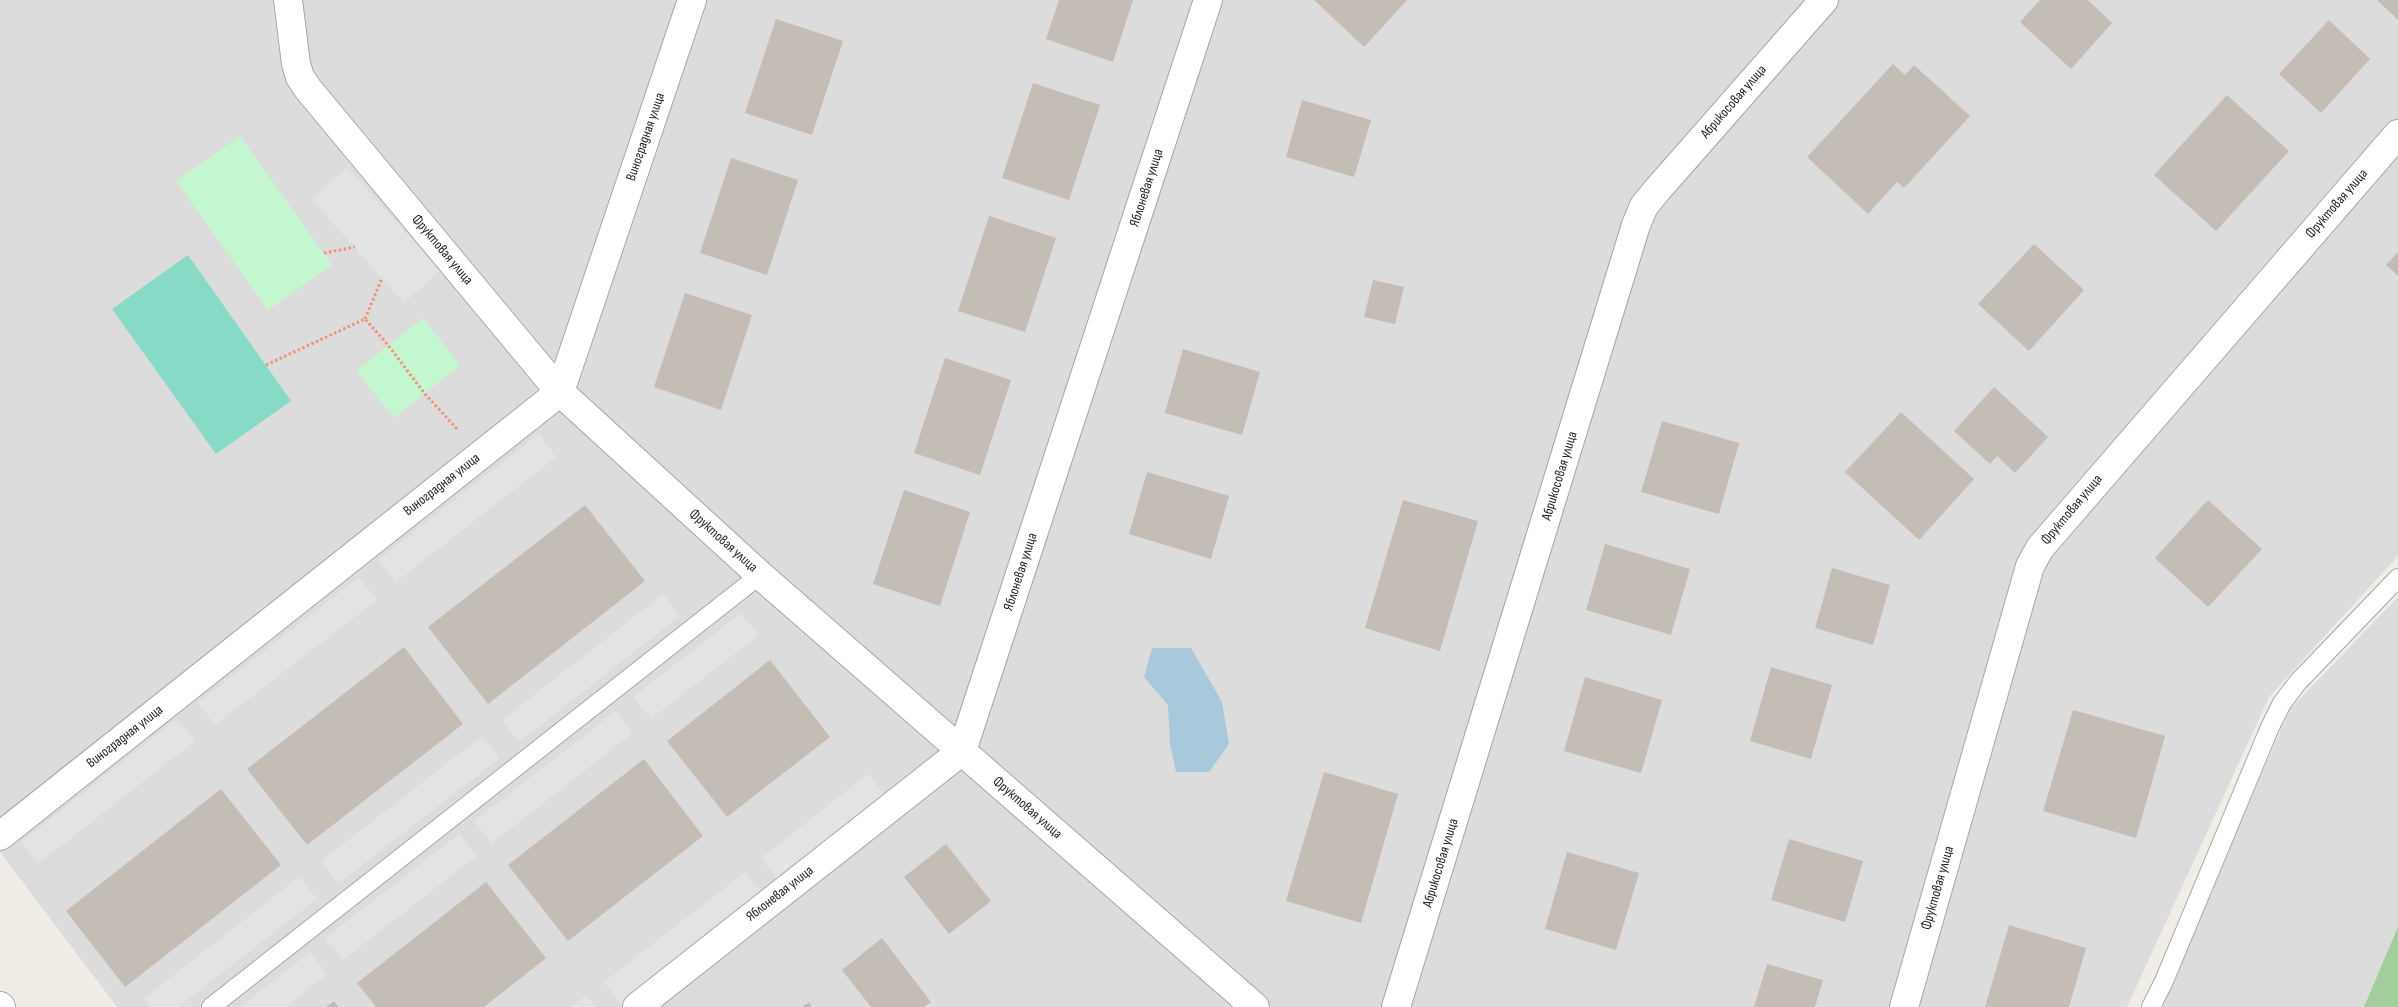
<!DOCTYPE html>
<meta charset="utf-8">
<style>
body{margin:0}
canvas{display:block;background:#efede6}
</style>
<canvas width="2398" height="1007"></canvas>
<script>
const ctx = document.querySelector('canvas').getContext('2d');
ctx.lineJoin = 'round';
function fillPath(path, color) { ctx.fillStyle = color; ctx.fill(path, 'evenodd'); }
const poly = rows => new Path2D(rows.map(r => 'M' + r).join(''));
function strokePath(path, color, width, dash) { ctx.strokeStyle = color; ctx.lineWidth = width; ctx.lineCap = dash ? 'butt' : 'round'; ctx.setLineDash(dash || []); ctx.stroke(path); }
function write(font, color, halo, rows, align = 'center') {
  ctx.font = font + ' "Sofia Sans Condensed",sans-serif'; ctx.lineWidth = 4.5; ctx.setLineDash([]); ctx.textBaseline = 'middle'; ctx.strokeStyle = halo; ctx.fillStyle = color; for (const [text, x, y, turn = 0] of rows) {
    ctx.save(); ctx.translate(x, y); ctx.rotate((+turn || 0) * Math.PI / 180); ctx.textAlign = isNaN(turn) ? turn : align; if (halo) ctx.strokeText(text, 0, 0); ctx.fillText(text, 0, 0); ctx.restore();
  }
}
fillPath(poly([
 [0,0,2398,0,2398,556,2269,697,2127,1007,117,1007,0,852],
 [2398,597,2398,1007,2158,1007,2290,709]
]), '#dddcdc');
fillPath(poly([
 [2398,927,2398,1007,2364,1007]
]), '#a3cd9c');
fillPath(poly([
 [240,136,332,265,268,310,176,181],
 [423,318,460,365,394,418,356,371]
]), '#c4f7d0');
fillPath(poly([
 [188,255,291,401,216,454,112,309]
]), '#87dbc6');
fillPath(poly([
 [347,167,440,271,404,303,311,199],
 [539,434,556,457,395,583,378,560],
 [359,577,377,600,215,725,198,703],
 [663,594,680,616,519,742,502,720],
 [741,613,759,635,651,719,633,697],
 [616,711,633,733,492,843,474,821],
 [177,719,195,741,38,864,21,842],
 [482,736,500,758,338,884,321,861],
 [868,774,886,796,778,880,761,858],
 [459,834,477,856,343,960,325,938],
 [745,872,763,894,621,1004,604,982],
 [299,877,317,899,178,1007,149,1007,143,999],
 [310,952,327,974,286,1007,240,1007],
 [586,995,595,1007,571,1007]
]), '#e3e3e3');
fillPath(poly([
 [1152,648,1191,648,1222,702,1229,744,1209,772,1176,772,1170,743,1168,705,1144,677]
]), '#a8c8db');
fillPath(poly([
 [1059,0,1133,0,1113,62,1046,39],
 [1314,0,1407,0,1364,47],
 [2040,0,2088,0,2112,23,2071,69,2020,22],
 [2377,0,2398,0,2398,20],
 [776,19,843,41,812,135,745,113],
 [2329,20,2370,59,2321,113,2279,74],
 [1893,64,1905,75,1914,65,1970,116,1904,188,1897,182,1868,214,1807,157],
 [1033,83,1100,105,1069,200,1002,178],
 [2227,95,2289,151,2216,231,2154,175],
 [1302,100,1371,120,1354,177,1286,157],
 [731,158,798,180,767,275,700,253],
 [989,216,1056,238,1025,332,958,311],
 [2034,244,2084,290,2029,351,1978,304],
 [2398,252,2398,276,2386,265],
 [1373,280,1404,287,1395,324,1364,317],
 [685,293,752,315,721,410,654,387],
 [1183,349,1260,372,1242,435,1165,413],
 [945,358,1011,380,980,475,914,453],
 [1994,387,2048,437,2015,473,1997,456,1990,464,1954,431],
 [1901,412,1974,479,1919,540,1845,472],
 [1662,421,1739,443,1719,514,1641,492],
 [1147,472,1229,496,1211,559,1129,534],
 [904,490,970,512,940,606,873,584],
 [1403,500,1478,521,1440,651,1365,628],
 [2208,500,2262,549,2208,607,2155,558],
 [585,505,645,581,488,704,428,627],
 [1605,544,1690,569,1671,635,1586,610],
 [1832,568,1890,585,1873,645,1815,628],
 [404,647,463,724,307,845,247,769],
 [770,660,830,737,727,817,667,741],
 [1771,667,1832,685,1811,759,1750,741],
 [1585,677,1662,700,1641,773,1564,751],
 [2073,710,2165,736,2136,838,2043,811],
 [644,759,703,836,568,941,508,865],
 [1324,772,1398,794,1361,923,1286,901],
 [221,789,281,865,125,987,66,911],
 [1789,839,1863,861,1845,922,1771,900],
 [946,844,991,901,949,934,904,877],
 [1567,852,1639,873,1616,950,1545,929],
 [486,882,546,958,484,1007,376,1007,357,983],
 [2009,925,2086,948,2069,1007,1985,1007],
 [882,938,931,1002,924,1007,871,1007,842,970],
 [1767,964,1823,980,1815,1007,1754,1007],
 [334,1001,339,1007,326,1007],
 [809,1002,812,1007,802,1007]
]), '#c4bdb5');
const lane = poly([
 [211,1007,760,575],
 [2151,1007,2164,981,2270,727,2282,703,2298,682,2398,578]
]);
const street = poly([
 [288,0,296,64,300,77,308,89,560,392,760,575,1255,1007],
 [0,836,560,392,692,0],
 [0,1006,1,1007],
 [637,1007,962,751,1208,0],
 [1396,1007,1636,225,1644,206,1658,189,1824,0],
 [1904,1007,2030,566,2040,548,2398,134]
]);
strokePath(lane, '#a6a6a6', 20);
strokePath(street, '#a6a6a6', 30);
strokePath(poly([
 [324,253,355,247],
 [365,319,382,278],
 [266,365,365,319,388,345,425,394,458,430]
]), '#f49172', 3, [2.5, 2.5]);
strokePath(lane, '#fff', 18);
strokePath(street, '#fff', 28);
write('14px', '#1f1f1f', '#fff', [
 ["Абрикосовая улица",1734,102,-49],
 ["Виноградная улица",646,137,-71],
 ["Яблоневая улица",1147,188,-72],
 ["Фруктовая улица",2337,204,-49],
 ["Фруктовая улица",442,250,50],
 ["Абрикосовая улица",1560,476,-73],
 ["Виноградная улица",442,485,-38],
 ["Фруктовая улица",2072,510,-50],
 ["Фруктовая улица",723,541,42],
 ["Яблоневая улица",1021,572,-72],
 ["Виноградная улица",125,737,-38],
 ["Фруктовая улица",1027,808,41],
 ["Абрикосовая улица",1441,863,-73],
 ["Фруктовая улица",1938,888,-74],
 ["Яблоневая улица",780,894,-38]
]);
</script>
